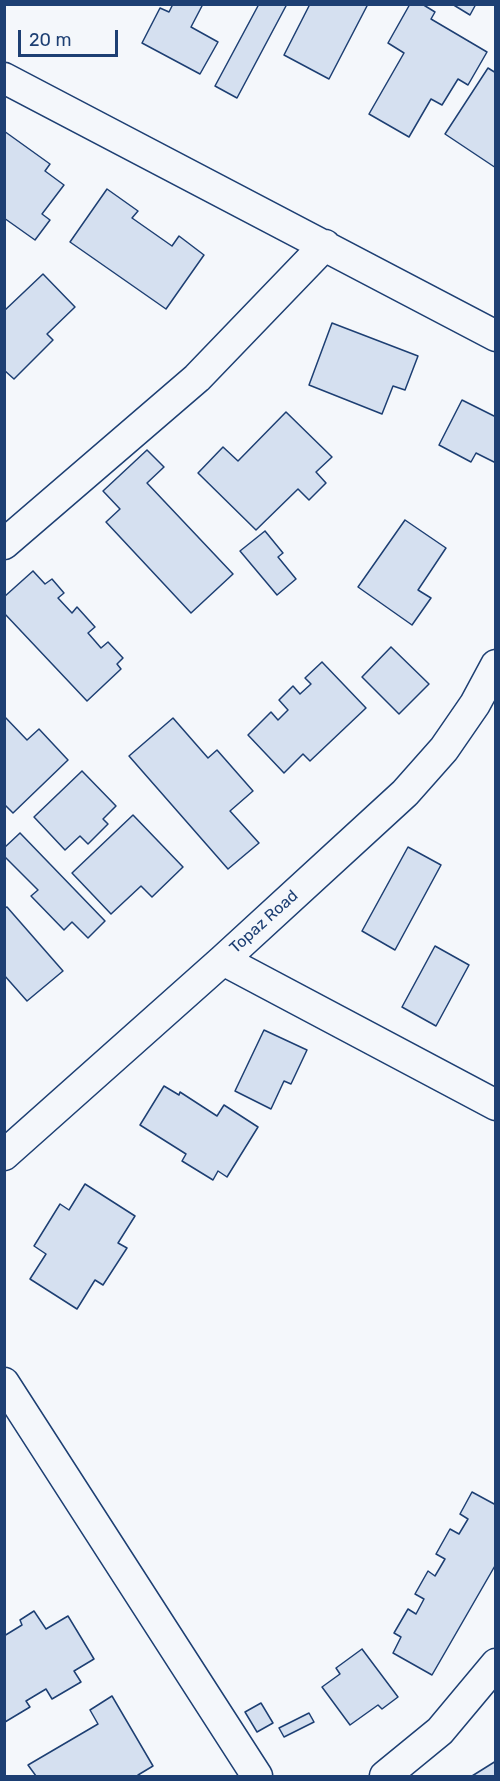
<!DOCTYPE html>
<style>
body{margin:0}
#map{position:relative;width:500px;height:1781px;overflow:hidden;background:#f4f7fb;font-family:Rubik,sans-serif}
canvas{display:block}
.frame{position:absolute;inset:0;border:6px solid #1d3f73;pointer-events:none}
.scale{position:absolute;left:18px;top:30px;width:100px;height:27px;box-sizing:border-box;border:3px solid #1d3f73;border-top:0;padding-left:8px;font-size:18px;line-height:21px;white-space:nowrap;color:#1d3f73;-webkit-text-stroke:4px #f4f7fb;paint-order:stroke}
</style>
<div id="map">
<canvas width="500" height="1781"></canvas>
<div class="frame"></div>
<div class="scale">20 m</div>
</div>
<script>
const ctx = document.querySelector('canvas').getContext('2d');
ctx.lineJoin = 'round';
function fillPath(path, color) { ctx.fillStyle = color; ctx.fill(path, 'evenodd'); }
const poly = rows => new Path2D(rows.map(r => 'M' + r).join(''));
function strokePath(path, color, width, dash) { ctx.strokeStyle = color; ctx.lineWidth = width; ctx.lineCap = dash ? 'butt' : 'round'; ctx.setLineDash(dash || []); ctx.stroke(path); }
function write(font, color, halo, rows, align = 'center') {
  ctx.font = font + ' Rubik,sans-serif'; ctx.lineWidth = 4.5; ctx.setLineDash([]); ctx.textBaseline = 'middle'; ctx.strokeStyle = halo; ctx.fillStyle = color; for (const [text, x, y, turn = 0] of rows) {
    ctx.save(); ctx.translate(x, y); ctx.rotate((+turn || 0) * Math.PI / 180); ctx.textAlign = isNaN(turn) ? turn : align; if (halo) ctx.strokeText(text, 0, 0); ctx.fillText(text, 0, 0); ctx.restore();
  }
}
const building = poly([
 [173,4,203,4,191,27,218,42,200,74,142,43,160,8,169,12,173,4],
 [259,4,287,4,237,98,215,86,259,4],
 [310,4,368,4,329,79,284,55,310,4],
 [410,4,422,4,435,12,431,19,487,52,468,85,458,79,442,105,431,99,409,137,369,114,404,53,388,43,410,4],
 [452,4,476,4,470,15,452,4],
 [488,68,496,73,496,168,445,134,488,68],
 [4,131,50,164,45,171,64,185,42,214,50,220,35,240,4,218,4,131],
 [107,189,138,211,132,218,172,246,179,236,204,255,166,309,70,242,107,189],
 [43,274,75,307,47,334,53,340,14,379,4,370,4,311,43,274],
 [332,323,418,356,405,390,393,386,382,414,309,385,332,323],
 [462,400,496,417,496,463,476,453,471,462,439,445,462,400],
 [286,412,332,457,316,472,326,483,309,500,298,489,256,530,198,473,223,447,238,461,286,412],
 [147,450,164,467,147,483,233,574,191,613,106,522,120,509,103,491,147,450],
 [405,520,446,548,418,590,431,598,412,625,358,587,405,520],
 [265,531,283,553,278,557,296,579,277,595,240,551,265,531],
 [33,571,45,584,52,579,64,593,58,598,72,613,77,607,95,627,88,633,101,648,108,642,123,658,117,664,121,669,87,701,4,613,4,597,33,571],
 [391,647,429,684,399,714,362,677,391,647],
 [322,662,366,708,310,761,303,754,284,773,248,735,271,712,278,720,288,710,279,700,293,686,300,694,311,684,305,678,322,662],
 [4,716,27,740,39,729,68,760,13,813,4,804,4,716],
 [173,718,208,758,217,750,253,791,230,811,259,843,228,869,129,756,173,718],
 [82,771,116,806,103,819,108,824,88,844,80,836,65,850,34,817,82,771],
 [133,815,183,867,152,897,141,886,111,914,72,873,133,815],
 [20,833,105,921,88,938,72,922,64,930,31,896,38,890,4,856,4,848,20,833],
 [408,847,441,865,395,950,362,931,408,847],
 [7,907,63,971,27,1001,4,975,4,908,7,907],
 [435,946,469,965,436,1026,402,1007,435,946],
 [264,1030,307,1050,291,1084,284,1081,271,1109,235,1091,264,1030],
 [164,1086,179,1095,180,1092,217,1116,224,1105,258,1127,227,1177,218,1171,213,1180,182,1161,186,1154,140,1125,164,1086],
 [85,1184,135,1216,118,1243,127,1248,103,1285,95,1280,77,1309,30,1279,46,1254,34,1246,60,1204,69,1210,85,1184],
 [472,1492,496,1505,496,1564,432,1675,393,1653,401,1637,394,1633,408,1609,416,1614,424,1599,415,1594,428,1571,435,1576,445,1559,436,1554,450,1529,459,1534,468,1519,460,1514,472,1492],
 [34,1611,46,1629,68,1616,94,1659,74,1671,81,1682,52,1699,46,1689,26,1701,30,1707,5,1722,4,1636,22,1625,20,1620,34,1611],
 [362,1649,398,1697,382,1709,378,1705,350,1725,322,1687,340,1674,336,1668,362,1649],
 [112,1696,153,1766,138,1775,139,1776,36,1776,28,1765,98,1724,90,1710,112,1696],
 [261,1703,273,1723,257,1732,245,1712,261,1703],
 [309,1713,314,1722,284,1737,279,1728,309,1713],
 [496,1761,496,1776,472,1776,496,1761]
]);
fillPath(building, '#d5e0f0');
strokePath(building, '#1d3f73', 1.5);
const minor = poly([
 [4,78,496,336],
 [4,544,197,378,325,245],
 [223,960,496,1105],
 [4,1155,223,960,405,793,444,749,475,704,496,665],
 [4,1383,257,1776],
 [385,1776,440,1731,496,1664]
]);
strokePath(minor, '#1d3f73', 33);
strokePath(minor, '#f4f7fb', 30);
write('16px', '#1d3f73', '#f4f7fb', [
 ["Topaz Road",264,922,-42]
]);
</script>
